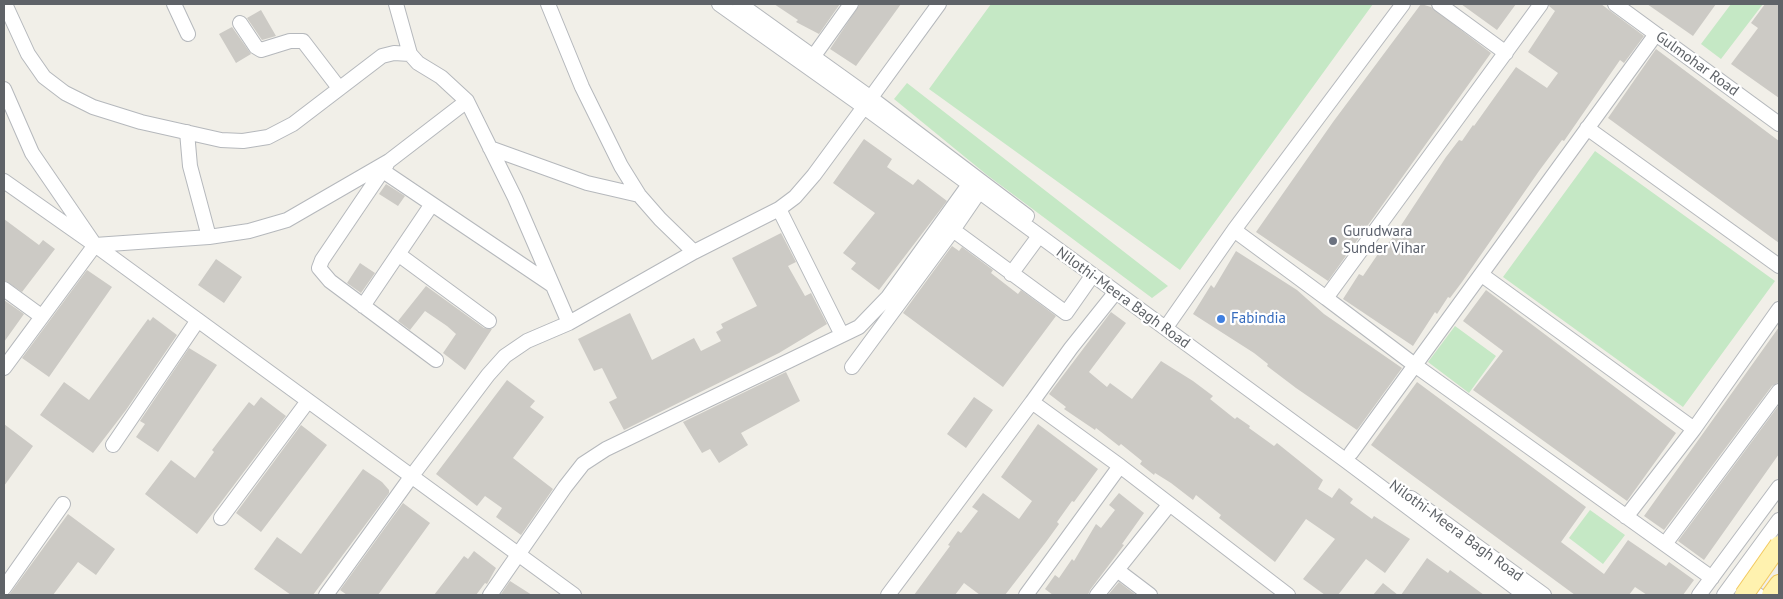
<!DOCTYPE html>
<style>
body{margin:0}
#map{position:relative;width:1783px;height:599px;overflow:hidden;background:#f1efe8;font-family:"PT Sans",sans-serif}
canvas{display:block}
.frame{position:absolute;inset:0;border:5px solid #5f6368;pointer-events:none}
</style>
<div id="map">
<canvas width="1783" height="599"></canvas>
<div class="frame"></div>
</div>
<script>
const ctx = document.querySelector('canvas').getContext('2d');
ctx.lineJoin = 'round';
function fillPath(path, color) { ctx.fillStyle = color; ctx.fill(path, 'evenodd'); }
const poly = rows => new Path2D(rows.map(r => 'M' + r).join(''));
function strokePath(path, color, width, dash) { ctx.strokeStyle = color; ctx.lineWidth = width; ctx.lineCap = dash ? 'butt' : 'round'; ctx.setLineDash(dash || []); ctx.stroke(path); }
function write(font, color, halo, rows, align = 'center') {
  ctx.font = font + ' "PT Sans",sans-serif'; ctx.lineWidth = 4.5; ctx.setLineDash([]); ctx.textBaseline = 'middle'; ctx.strokeStyle = halo; ctx.fillStyle = color; for (const [text, x, y, turn = 0] of rows) {
    ctx.save(); ctx.translate(x, y); ctx.rotate((+turn || 0) * Math.PI / 180); ctx.textAlign = isNaN(turn) ? turn : align; if (halo) ctx.strokeText(text, 0, 0); ctx.fillText(text, 0, 0); ctx.restore();
  }
}
fillPath(poly([
 [991,4,1373,4,1180,270,929,89],
 [1731,4,1763,4,1721,59,1701,44],
 [907,83,1168,286,1152,298,987,175,894,99],
 [1595,151,1775,281,1683,407,1503,277],
 [1455,326,1496,356,1469,393,1428,362],
 [1590,510,1625,535,1603,564,1569,538]
]), '#c5e8c5');
fillPath(poly([
 [774,4,840,4,819,34,796,22,798,20],
 [860,4,901,4,856,66,830,49],
 [1421,4,1431,7,1491,53,1328,281,1256,232,1333,122],
 [1461,4,1516,4,1497,30],
 [1550,4,1601,4,1644,36,1624,63,1620,60,1564,141,1562,140,1539,171,1462,282,1450,298,1448,297,1437,314,1435,312,1413,346,1343,299,1359,274,1363,276,1380,251,1381,252,1394,236,1446,157,1459,140,1462,141,1473,125,1474,126,1516,67,1547,88,1558,73,1528,52,1555,11,1549,6],
 [1647,4,1716,4,1693,36],
 [1765,4,1779,4,1779,98,1731,64,1758,28,1751,23],
 [261,10,276,36,262,40,247,18],
 [232,27,251,54,236,63,219,34],
 [1656,49,1779,141,1779,243,1608,118],
 [864,139,892,159,887,167,913,185,918,179,947,201,879,290,851,269,856,263,843,253,875,213,833,183],
 [386,184,405,196,398,206,379,194],
 [4,219,39,245,43,240,55,249,22,292,4,280],
 [781,233,796,262,788,266,805,296,811,293,827,324,779,353,624,430,609,402,617,398,602,368,594,371,578,339,630,313,652,360,694,338,701,351,721,341,716,332,723,328,721,324,757,306,732,258],
 [952,246,959,251,962,247,993,270,991,273,1018,294,1021,290,1056,316,1003,387,903,313],
 [1236,251,1297,290,1324,314,1402,368,1357,430,1296,388,1267,366,1268,364,1254,353,1193,314,1211,285,1214,288],
 [216,259,242,277,224,303,198,285],
 [360,263,375,273,361,293,347,283],
 [87,270,112,287,49,377,22,358],
 [426,286,484,328,492,329,465,370,443,353,456,334,447,326,425,311,410,330,398,321],
 [1486,290,1676,433,1627,501,1473,390,1503,351,1463,321],
 [4,300,24,314,4,342],
 [1111,312,1126,323,1089,372,1107,387,1110,383,1132,399,1161,361,1193,381,1213,396,1210,399,1235,419,1237,417,1250,426,1249,428,1274,446,1277,443,1323,480,1318,489,1332,498,1339,488,1353,499,1350,503,1372,519,1374,516,1410,539,1385,573,1366,559,1338,595,1325,595,1303,579,1335,539,1306,519,1275,562,1219,518,1221,515,1196,495,1193,500,1171,483,1155,473,1154,475,1140,464,1142,461,1121,444,1119,446,1096,428,1095,430,1064,409,1066,407,1049,394],
 [153,317,177,335,126,410,93,453,40,415,64,382,89,400,148,319,150,321],
 [1779,327,1779,382,1772,386,1664,530,1644,516],
 [189,348,217,365,158,452,136,437,145,424,140,421],
 [786,372,800,401,741,433,748,445,719,463,710,449,702,453,683,422],
 [507,380,535,401,530,407,544,417,513,458,553,489,521,535,496,517,502,508,485,496,477,506,436,474],
 [1417,382,1586,507,1561,542,1604,574,1628,540,1666,566,1669,562,1694,580,1683,595,1647,595,1635,587,1629,595,1575,595,1371,445],
 [261,397,286,416,197,534,145,494,171,460,195,478,214,452,212,450,249,402,254,406],
 [974,397,993,410,966,448,947,434],
 [1779,405,1779,454,1704,560,1678,541],
 [4,424,33,446,4,486],
 [1038,424,1098,469,1074,502,1072,501,1057,522,1059,524,1046,542,1005,595,980,595,964,583,955,595,914,595,950,546,948,545,958,531,961,533,978,511,972,507,983,493,1019,519,1032,501,1001,477],
 [301,425,327,445,261,532,236,513],
 [363,469,382,482,389,490,389,493,313,595,291,595,254,569,277,537,301,554],
 [1119,493,1144,513,1122,544,1124,545,1090,590,1088,595,1053,595,1045,589,1055,575,1059,578,1072,559,1074,561,1096,524,1101,528,1115,510,1109,505],
 [403,503,430,523,378,595,347,595,340,590],
 [68,514,115,549,96,575,78,562,53,595,9,595],
 [474,551,496,568,487,584,485,583,476,595,434,595,464,556,468,559],
 [1427,558,1448,573,1450,570,1484,595,1401,595],
 [510,581,532,595,501,594],
 [1119,582,1136,595,1108,595],
 [1383,583,1398,595,1373,595]
]), '#cccac5');
const minor = poly([
 [5,4,28,54,44,77,65,93,93,107,141,122,221,140,243,141,268,137,293,124,382,56,394,53,410,54],
 [174,4,188,34],
 [396,4,410,54,418,63,441,77,467,101,515,198,569,323],
 [548,4,582,87,621,166,639,195,660,219,694,252],
 [719,4,864,107,1345,460,1525,595],
 [740,4,871,98,1027,216],
 [1439,4,1506,53],
 [1541,4,1326,298,1416,366,1712,578],
 [1615,4,1779,124],
 [240,23,256,47,261,50,290,41,303,41,339,88],
 [813,57,851,4],
 [4,89,32,153,95,245,574,595],
 [1587,128,1779,266],
 [187,132,190,166,209,237],
 [490,148,587,183,639,195],
 [387,164,322,260,319,268,330,281,436,360],
 [383,171,552,285],
 [4,181,95,245,209,237,249,231,287,220,389,161,467,101],
 [979,192,953,230,1066,313,1092,276],
 [779,209,842,335],
 [1234,230,1403,4],
 [398,254,489,321],
 [1011,274,1039,236],
 [1482,275,1694,429,1779,309],
 [4,289,41,316],
 [363,306,432,204],
 [1169,323,1234,230,1326,298],
 [852,367,953,230],
 [4,368,95,245],
 [1032,402,1071,348,1115,293],
 [113,445,198,320],
 [1351,453,1656,34],
 [1411,498,1544,595],
 [1626,517,1694,429],
 [221,518,308,401],
 [1665,544,1779,391],
 [1117,570,1150,595],
 [1741,582,1758,595],
 [4,588,63,504],
 [326,595,411,477,488,375,505,356,527,341,569,323,694,252,779,209,795,197,814,175,864,107,939,4],
 [490,595,565,487,583,464,606,449,859,327,888,297,973,179],
 [888,595,1032,402,1120,466,1288,595],
 [1026,595,1120,466],
 [1097,595,1169,505],
 [1699,595,1779,487],
 [1724,595,1779,520]
]);
const major = poly([
 [1771,595,1779,584]
]);
strokePath(minor, '#b5b8bc', 16);
strokePath(major, '#f2c960', 20);
strokePath(minor, '#fff', 14);
strokePath(major, '#fff2af', 18);
const majorBridge = poly([
 [1744,595,1779,545]
]);
strokePath(majorBridge, '#f2c960', 20, []);
strokePath(majorBridge, '#fff2af', 18);
for (const [x, y, r, color] of [
 [1333,241,5,"#6b7280"],
 [1221,319,5,"#3f7fe0"]
]) { const dot = new Path2D(); dot.arc(x, y, r, 0, 2 * Math.PI); ctx.fillStyle = color; ctx.fill(dot); strokePath(dot, '#fff', 2); }
write('15px', '#5f6368', '#fff', [
 ["Gulmohar Road",1697,64,36],
 ["Nilothi-Meera Bagh Road",1123,298,36],
 ["Nilothi-Meera Bagh Road",1456,531,36]
]);
write('15px', '#5b616d', '#fff', [
 ["Gurudwara",1343,232],
 ["Sunder Vihar",1343,249]
], 'left');
write('15px', '#366cbe', '#fff', [
 ["Fabindia",1231,319]
], 'left');
</script>
